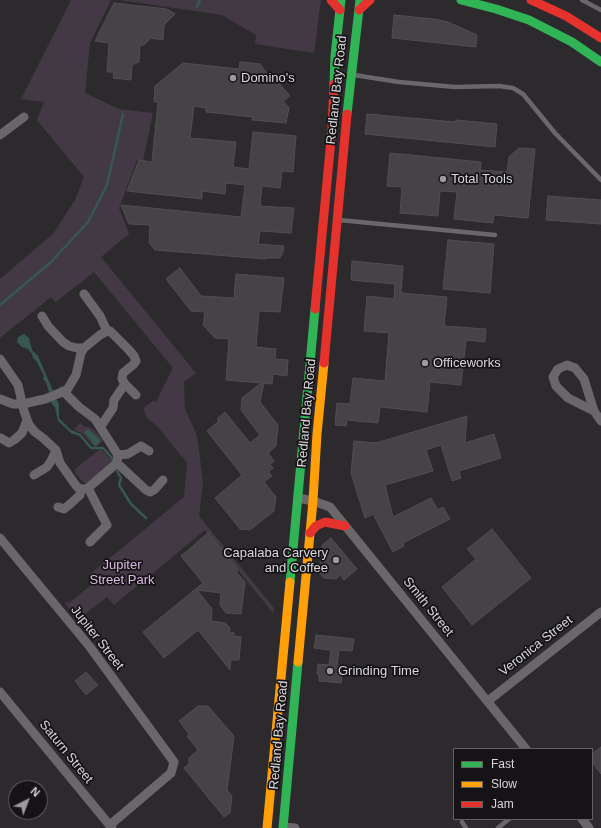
<!DOCTYPE html>
<style>
body{margin:0}
#map{position:relative;width:601px;height:828px;overflow:hidden;background:#2d2a2e;font-family:Arial,sans-serif}
canvas{display:block}
.legend{position:absolute;left:453px;top:748px;width:140px;height:72px;box-sizing:border-box;background:#151315;border:1px solid #636164;margin:0;padding:5px 7px;list-style:none;font-size:12px;color:#d9d7da}
.legend li{display:flex;align-items:center;gap:8px;height:20px}
.legend b{width:20px;border:1px solid #636164}
.north{position:absolute;left:8px;top:780px;width:40px;height:40px;box-sizing:border-box;background:#151315;border:1px solid #636164;border-radius:50%;rotate:42deg;font-size:11px;font-weight:700;line-height:16px;text-align:center;color:#d9d7da}
.north::after{content:'';display:block;margin:auto;width:14px;height:18px;background:#9d9a9e;clip-path:polygon(50% 0,100% 100%,50% 72%,0 100%)}
</style>
<div id="map">
<canvas width="601" height="828"></canvas>
<ul class="legend">
<li><b style="height:5px;background:#30b455"></b>Fast</li>
<li><b style="height:5px;background:#ff9f0a"></b>Slow</li>
<li><b style="height:5px;background:#e5322d"></b>Jam</li>
</ul>
<div class="north">N</div>
</div>
<script>
const ctx = document.querySelector('canvas').getContext('2d');
ctx.lineJoin = 'round';
function fillPath(path, color) { ctx.fillStyle = color; ctx.fill(path, 'evenodd'); }
const poly = rows => new Path2D(rows.map(r => 'M' + r).join(''));
function strokePath(path, color, width, dash) { ctx.strokeStyle = color; ctx.lineWidth = width; ctx.lineCap = dash ? 'butt' : 'round'; ctx.setLineDash(dash || []); ctx.stroke(path); }
function write(font, color, halo, rows, align = 'center') {
  ctx.font = font + ' Arial,sans-serif'; ctx.lineWidth = 3.5; ctx.setLineDash([]); ctx.textBaseline = 'middle'; ctx.strokeStyle = halo; ctx.fillStyle = color; for (const [text, x, y, turn = 0] of rows) {
    ctx.save(); ctx.translate(x, y); ctx.rotate((+turn || 0) * Math.PI / 180); ctx.textAlign = isNaN(turn) ? turn : align; if (halo) ctx.strokeText(text, 0, 0); ctx.fillText(text, 0, 0); ctx.restore();
  }
}
fillPath(poly([
 [71,0,111,0,90,43,85,93,119,109,153,113,143,161,137,160,119,208,129,234,101,257,196,373,184,382,185,409,197,435,203,482,199,516,274,608,274,614,205,530,114,605,107,597,84,615,82,623,64,602,69,603,95,582,89,575,184,497,187,463,157,426,147,418,143,408,153,401,156,402,173,368,94,272,56,302,51,297,0,338,0,279,53,234,75,200,84,177,37,120,44,102,21,99],
 [120,0,321,0,314,53,255,44,256,35,222,15],
 [80,423,85,427,89,427,94,430,102,439,102,441,95,448,84,435,74,429],
 [99,450,102,450,111,460,111,463,87,483,84,483,75,473,75,469]
]), '#433945');
fillPath(poly([
 [24,334,29,338,32,350,38,356,53,391,49,392,46,382,43,379,44,376,37,362,33,358,32,354,28,349,22,347,17,342,18,337],
 [55,399,57,400,59,405,59,418,71,430,76,432,75,434,72,434,58,421,55,407,51,403,52,400],
 [88,429,100,440,100,442,95,446,87,435,84,433]
]), '#365850');
strokePath(poly([
 [197,7,200,0],
 [0,305,51,262,88,222,107,185,123,114],
 [72,432,80,435,91,448,103,448,112,458,113,463],
 [117,471,121,478,119,485,131,504,146,518]
]), '#365850', 2.5);
const building = poly([
 [114,3,167,9,175,14,164,25,163,40,151,38,144,45,140,45,139,62,132,65,131,80,113,78,114,72,107,72,109,43,95,41,114,3],
 [394,15,434,19,448,22,477,35,476,47,392,38,394,15],
 [240,62,260,64,271,79,274,77,290,96,283,101,289,108,286,123,252,120,253,117,206,112,206,108,194,106,190,138,236,142,233,167,249,169,253,132,296,136,293,172,282,171,280,188,262,186,260,206,294,208,291,233,260,231,258,244,284,246,283,252,280,258,266,258,265,259,155,250,149,243,150,225,129,224,121,205,241,217,245,185,226,183,225,194,202,191,202,199,127,191,139,160,152,162,158,102,154,102,155,86,183,63,239,69,240,62],
 [367,114,455,122,456,120,497,124,495,147,365,134,367,114],
 [519,148,535,149,528,218,494,215,493,223,454,219,457,192,440,191,438,216,400,213,402,187,387,186,390,153,481,162,480,170,507,172,509,157,519,148],
 [548,196,601,200,601,224,546,220,548,196],
 [448,240,494,244,490,293,443,289,448,240],
 [352,261,403,266,401,293,447,297,444,326,486,329,485,342,466,340,461,385,430,382,427,412,380,407,378,423,347,420,346,426,335,425,337,403,350,404,353,378,385,381,389,333,364,331,367,296,394,299,395,284,351,280,352,261],
 [180,268,201,296,234,298,236,274,284,278,280,312,259,311,256,347,276,349,275,359,288,360,287,376,273,374,272,384,264,383,260,402,278,425,276,446,268,453,274,461,270,464,273,468,268,472,272,476,264,482,276,497,274,511,250,530,240,529,215,498,242,475,207,431,219,421,217,419,225,412,250,443,260,435,241,410,242,398,261,383,226,380,229,339,215,338,203,325,205,312,191,311,166,279,180,268],
 [467,416,465,443,494,434,501,458,459,471,461,478,452,481,441,445,426,450,433,471,385,485,393,517,431,498,438,510,443,507,450,519,403,543,404,546,393,552,373,514,365,518,351,473,354,441,376,443,467,416],
 [492,529,531,578,472,625,442,587,476,559,467,549,492,529],
 [208,533,238,570,236,572,245,582,241,614,226,613,220,605,221,593,197,590,212,609,211,621,225,623,230,628,229,632,234,633,234,636,241,637,239,660,231,660,230,670,198,630,164,658,143,632,203,583,181,556,208,533],
 [331,538,357,569,344,580,340,575,336,579,324,578,319,572,322,545,331,538],
 [316,635,354,639,352,651,339,650,337,666,343,667,341,683,319,681,319,675,317,674,318,664,329,665,331,650,314,648,316,635],
 [86,672,98,685,86,695,75,681,86,672],
 [198,706,208,706,234,736,227,790,232,796,230,813,224,817,184,768,189,764,189,758,198,750,187,736,189,734,179,721,198,706],
 [601,747,601,774,592,762,592,754,601,747]
]);
fillPath(building, '#474248');
strokePath(building, '#504e51', 1);
strokePath(poly([
 [582,0,601,10],
 [354,75,399,82,455,87,499,86,513,88,523,94,555,133,601,180],
 [339,220,495,235],
 [462,822,466,828],
 [498,828,509,819]
]), '#69676a', 4.5);
strokePath(poly([
 [0,135,24,117],
 [84,294,100,316,107,331],
 [42,316,48,326,63,342,69,346,77,348,84,348],
 [0,359,18,385,24,411,29,425,35,432,43,438,56,450,60,463,77,487,81,489,84,489,88,488,117,463,118,455,95,419,79,407,63,391],
 [125,384,136,395],
 [0,399,13,404,23,404,45,399,67,390,76,375,81,353,84,348,100,335,107,331,110,331,129,350,134,356,136,361,134,364,123,373,122,379,125,384,114,400,113,408,101,426],
 [594,411,584,379,575,368,567,365,558,369,553,377,556,386,568,398,594,411,601,421],
 [1,438,9,443,14,440,22,433,27,420],
 [118,455,128,454,141,446,149,451],
 [117,463,146,490,150,492,154,490,163,480],
 [34,475,47,467,51,461,56,450],
 [88,488,107,525,90,542],
 [298,498,313,501,330,507,526,749],
 [58,507,64,509,69,505,80,495,81,489],
 [0,538,90,647,174,762,171,773,110,825],
 [0,692,112,828],
 [488,701,601,612],
 [582,819,589,828],
 [284,827,295,828]
]), '#69676a', 9);
strokePath(poly([
 [461,0,496,9,529,20,572,42,601,62],
 [334,84,335,56,341,0],
 [347,114,360,0],
 [290,582,315,309],
 [283,828,298,662]
]), '#30b455', 9);
strokePath(poly([
 [298,662,313,501,317,434,324,363],
 [267,828,290,582]
]), '#ff9f0a', 9);
strokePath(poly([
 [331,0,340,10],
 [531,0,566,16,601,38],
 [359,10,370,0],
 [315,309,332,129,334,84],
 [324,363,347,114],
 [310,533,316,526,325,522,345,526]
]), '#e5322d', 9);
for (const [x, y, r, color] of [
 [233,78,4,"#9d9a9e"],
 [443,179,4,"#9d9a9e"],
 [425,363,4,"#9d9a9e"],
 [336,560,4,"#9d9a9e"],
 [330,671,4,"#9d9a9e"]
]) { const dot = new Path2D(); dot.arc(x, y, r, 0, 2 * Math.PI); ctx.fillStyle = color; ctx.fill(dot); strokePath(dot, '#151315', 1.5); }
write('13px', '#d9d7da', '#151315', [
 ["Domino's",241,78],
 ["Total Tools",451,179],
 ["Officeworks",433,363],
 ["Capalaba Carvery",328,553,"right"],
 ["and Coffee",328,568,"right"],
 ["Grinding Time",338,671]
], 'left');
write('13px', '#d9d7da', '#151315', [
 ["Redland Bay Road",337,90,-84],
 ["Redland Bay Road",307,413,-85],
 ["Smith Street",428,607,51],
 ["Jupiter Street",97,638,52],
 ["Veronica Street",536,646,-38],
 ["Redland Bay Road",279,735,-85],
 ["Saturn Street",66,752,51]
]);
write('13px', '#dcb7e4', '#151315', [
 ["Jupiter",122,565],
 ["Street Park",122,580]
]);
</script>
